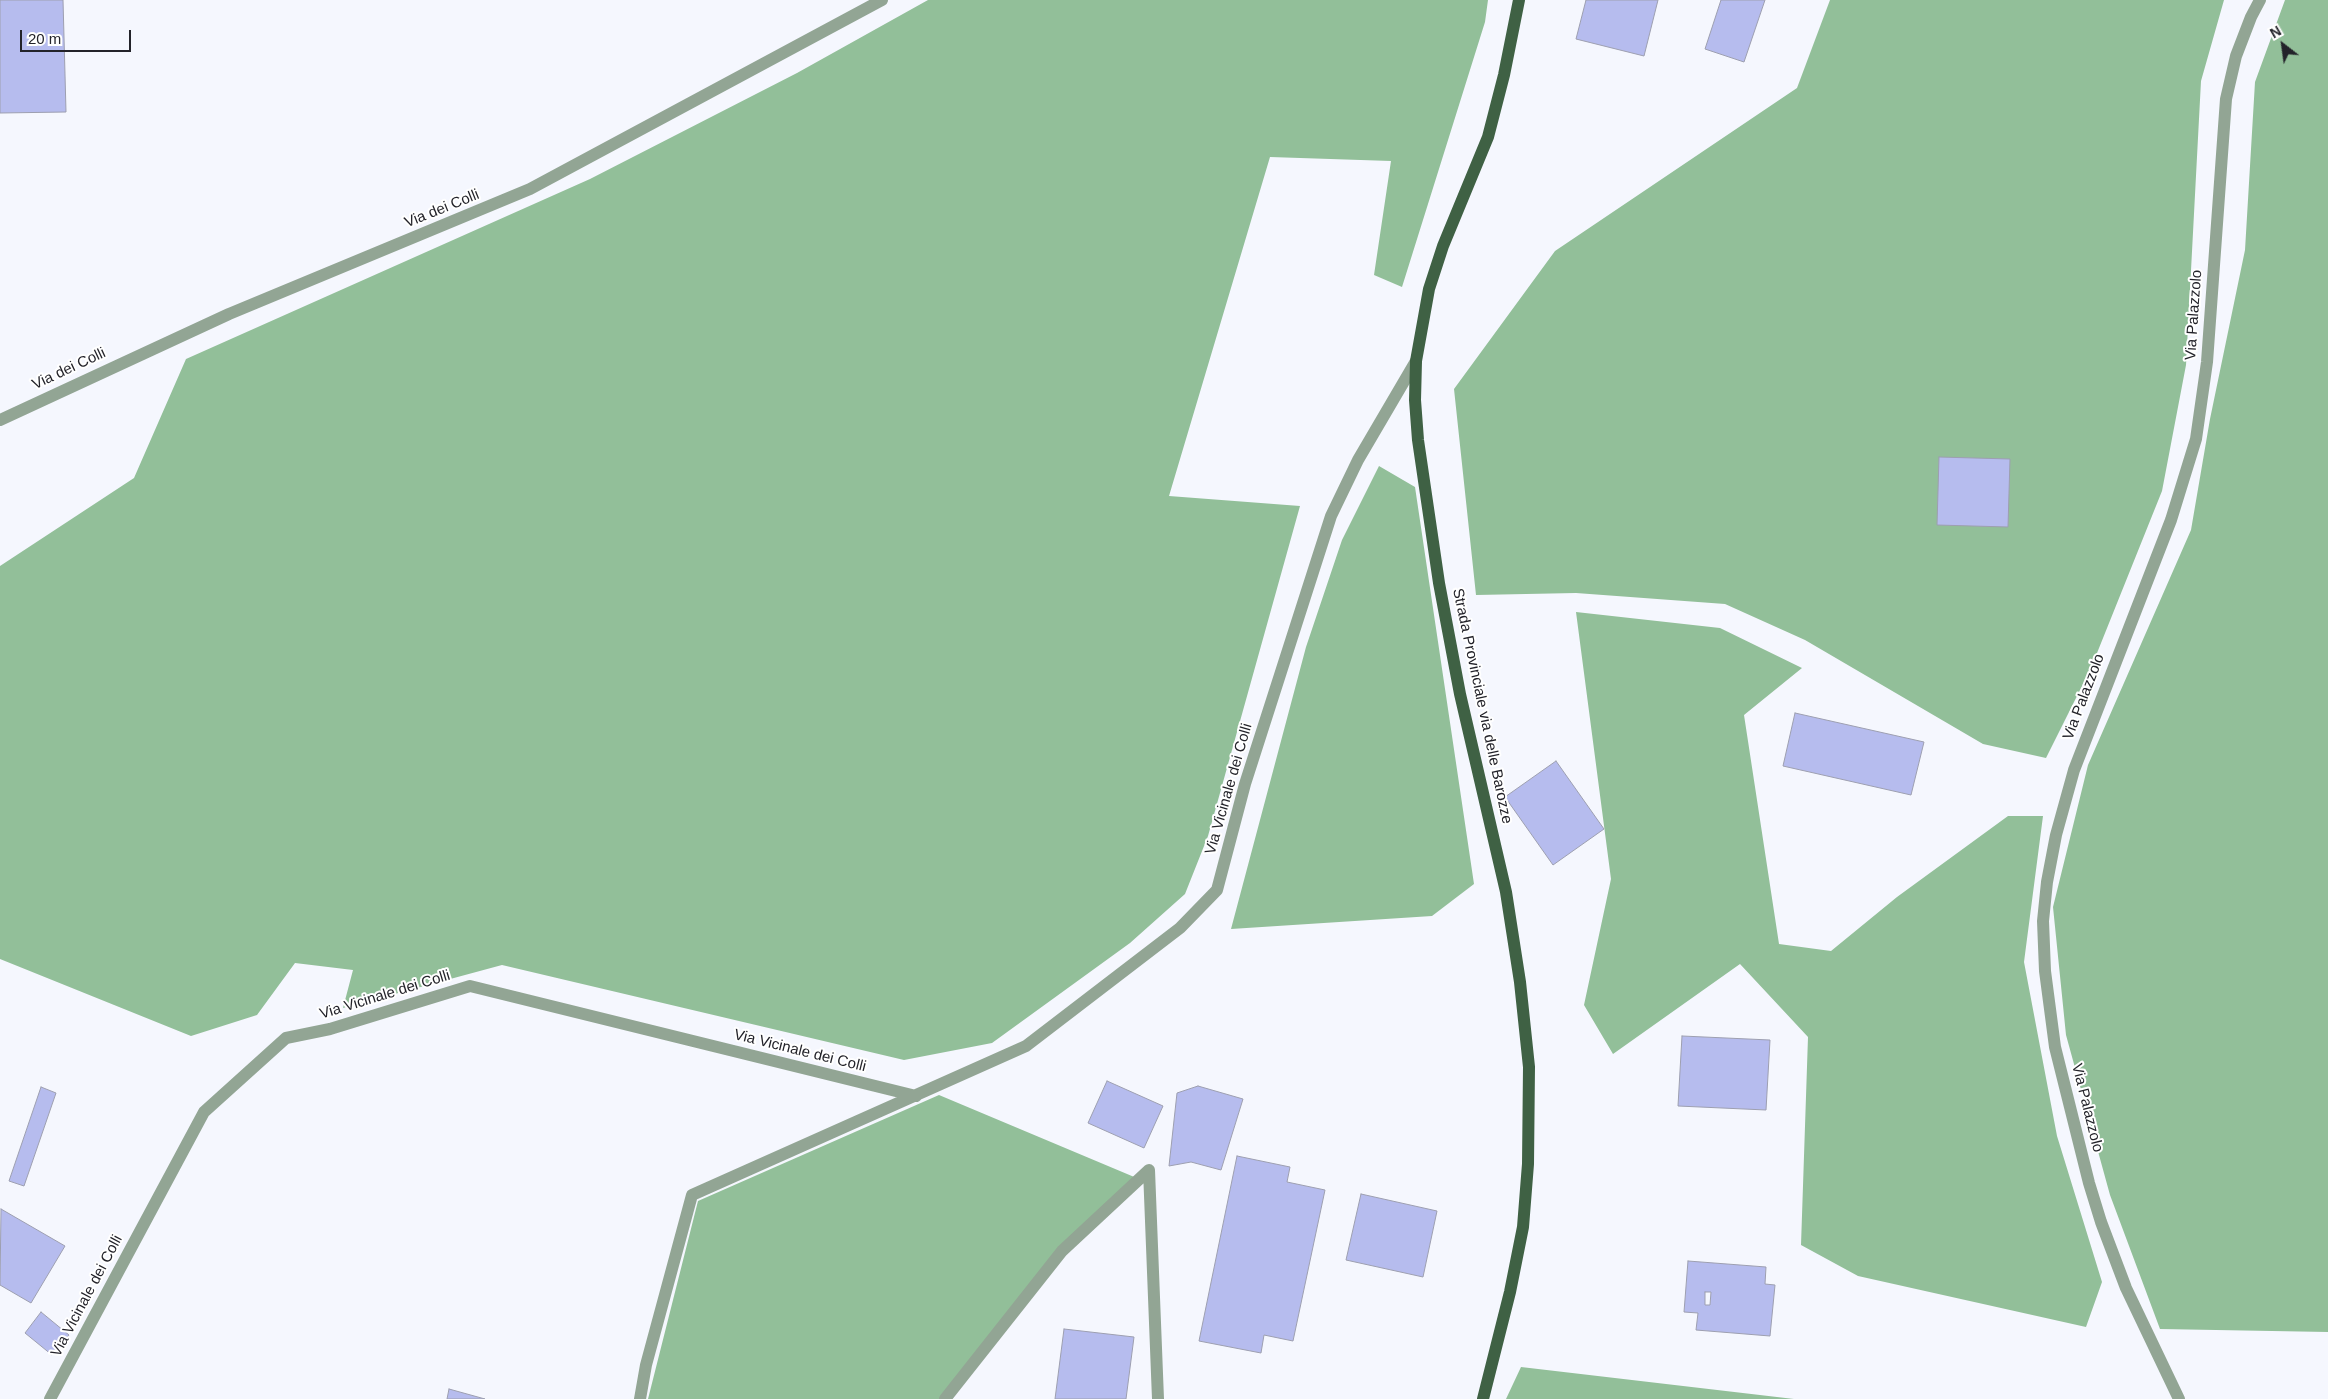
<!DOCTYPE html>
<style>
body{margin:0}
#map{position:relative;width:2328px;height:1399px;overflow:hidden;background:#f5f7fe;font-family:Helvetica,sans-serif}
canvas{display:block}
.north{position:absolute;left:2258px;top:20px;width:50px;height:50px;-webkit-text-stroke:4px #fff;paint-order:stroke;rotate:330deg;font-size:14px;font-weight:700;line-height:20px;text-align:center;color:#23232a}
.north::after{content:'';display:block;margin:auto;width:18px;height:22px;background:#23232a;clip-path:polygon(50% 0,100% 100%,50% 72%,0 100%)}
.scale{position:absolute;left:20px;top:30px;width:111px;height:22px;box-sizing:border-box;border:2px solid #23232a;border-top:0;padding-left:6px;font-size:15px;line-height:18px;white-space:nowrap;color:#23232a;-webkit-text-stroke:4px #fff;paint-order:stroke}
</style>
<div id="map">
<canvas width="2328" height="1399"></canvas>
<div class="north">N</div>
<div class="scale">20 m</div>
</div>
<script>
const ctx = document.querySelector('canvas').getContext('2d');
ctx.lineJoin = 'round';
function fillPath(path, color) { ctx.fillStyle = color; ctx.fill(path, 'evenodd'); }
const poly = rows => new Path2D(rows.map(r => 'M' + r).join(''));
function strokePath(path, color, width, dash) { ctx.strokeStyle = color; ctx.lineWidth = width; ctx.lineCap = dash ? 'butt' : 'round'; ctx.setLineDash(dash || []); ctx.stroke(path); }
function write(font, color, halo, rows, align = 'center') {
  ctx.font = font + ' Helvetica,sans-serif'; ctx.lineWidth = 4; ctx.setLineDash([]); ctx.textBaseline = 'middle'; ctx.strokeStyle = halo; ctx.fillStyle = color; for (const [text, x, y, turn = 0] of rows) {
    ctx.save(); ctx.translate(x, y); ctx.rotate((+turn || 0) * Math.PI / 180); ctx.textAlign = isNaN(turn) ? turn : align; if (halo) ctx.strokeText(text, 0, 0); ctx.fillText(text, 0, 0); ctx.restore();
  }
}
fillPath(poly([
 [928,0,1488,0,1485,22,1402,287,1374,275,1391,161,1270,157,1169,496,1300,506,1208,836,1185,894,1130,943,992,1043,904,1060,502,965,343,1008,353,970,295,963,257,1015,191,1036,0,959,0,566,134,478,186,359,590,179,797,73],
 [1830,0,2224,0,2201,81,2186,365,2162,491,2091,668,2046,758,1983,744,1805,640,1725,604,1576,593,1476,595,1454,389,1555,251,1797,88],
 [2285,0,2328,0,2328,1332,2160,1329,2110,1195,2066,1035,2053,907,2088,765,2191,530,2210,419,2245,250,2255,82],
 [1379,466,1415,487,1474,884,1432,916,1231,929,1306,647,1342,540],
 [1576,612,1720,628,1802,668,1744,715,1779,944,1831,951,1897,897,2008,816,2043,816,2024,962,2057,1136,2102,1282,2086,1327,1858,1276,1801,1245,1808,1037,1740,964,1613,1054,1584,1005,1611,879],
 [939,1095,1139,1179,1062,1251,945,1399,648,1399,698,1201],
 [1521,1367,1794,1399,1506,1399]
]), '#92bf99');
const building = poly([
 [0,0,63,0,66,112,0,113,0,0],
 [1586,0,1658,0,1644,56,1576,39,1586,0],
 [1721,0,1765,0,1744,62,1705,49,1721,0],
 [1939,457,2010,459,2008,527,1937,525,1939,457],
 [1795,713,1924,742,1911,795,1783,766,1795,713],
 [1556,761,1604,829,1553,865,1505,797,1556,761],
 [1682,1036,1770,1040,1766,1110,1678,1106,1682,1036],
 [1107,1081,1163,1106,1144,1148,1088,1123,1107,1081],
 [1198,1086,1243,1099,1221,1170,1191,1162,1169,1166,1177,1093,1198,1086],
 [41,1087,56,1093,24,1186,9,1181,41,1087],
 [1237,1156,1290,1167,1287,1182,1325,1190,1293,1341,1264,1335,1261,1353,1199,1341,1237,1156],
 [1361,1194,1437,1211,1423,1277,1346,1260,1361,1194],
 [1,1209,65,1246,31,1303,0,1285,1,1209],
 [1688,1261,1766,1267,1765,1284,1775,1285,1770,1336,1696,1330,1698,1313,1684,1312,1688,1261],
 [1705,1292,1711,1292,1710,1305,1705,1305,1705,1292],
 [41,1312,69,1335,52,1355,25,1333,41,1312],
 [1064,1329,1134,1337,1126,1399,1055,1399,1064,1329],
 [449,1389,485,1399,447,1399,449,1389]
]);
fillPath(building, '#b6bcee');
strokePath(building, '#9d9fb0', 1);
strokePath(poly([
 [0,420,229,314,530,189,882,0],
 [50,1399,204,1112,286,1038,330,1029,470,986,916,1096],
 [640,1399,646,1365,692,1195,1026,1046,1180,928,1217,890,1245,784,1331,516,1358,460,1416,361],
 [945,1399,1062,1251,1149,1170,1158,1399],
 [2179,1399,2126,1288,2101,1222,2089,1183,2055,1047,2045,971,2043,921,2047,882,2056,835,2074,770,2171,520,2196,439,2207,362,2226,99,2236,56,2251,17,2260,0]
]), '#92a594', 12);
strokePath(poly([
 [1483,1399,1510,1292,1523,1227,1528,1164,1529,1067,1520,982,1506,892,1460,694,1439,583,1418,440,1415,400,1416,361,1429,289,1443,246,1488,137,1504,75,1519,0]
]), '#3f6144', 12);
write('15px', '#23232a', '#fff', [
 ["Via dei Colli",442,209,-22],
 ["Via Palazzolo",2194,315,-86],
 ["Via dei Colli",69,369,-25],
 ["Via Palazzolo",2084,697,-69],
 ["Strada Provinciale via delle Barozze",1482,706,78],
 ["Via Vicinale dei Colli",1229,789,-74],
 ["Via Vicinale dei Colli",385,995,-17],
 ["Via Vicinale dei Colli",800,1051,14],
 ["Via Palazzolo",2087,1108,76],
 ["Via Vicinale dei Colli",87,1296,-62]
]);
</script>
